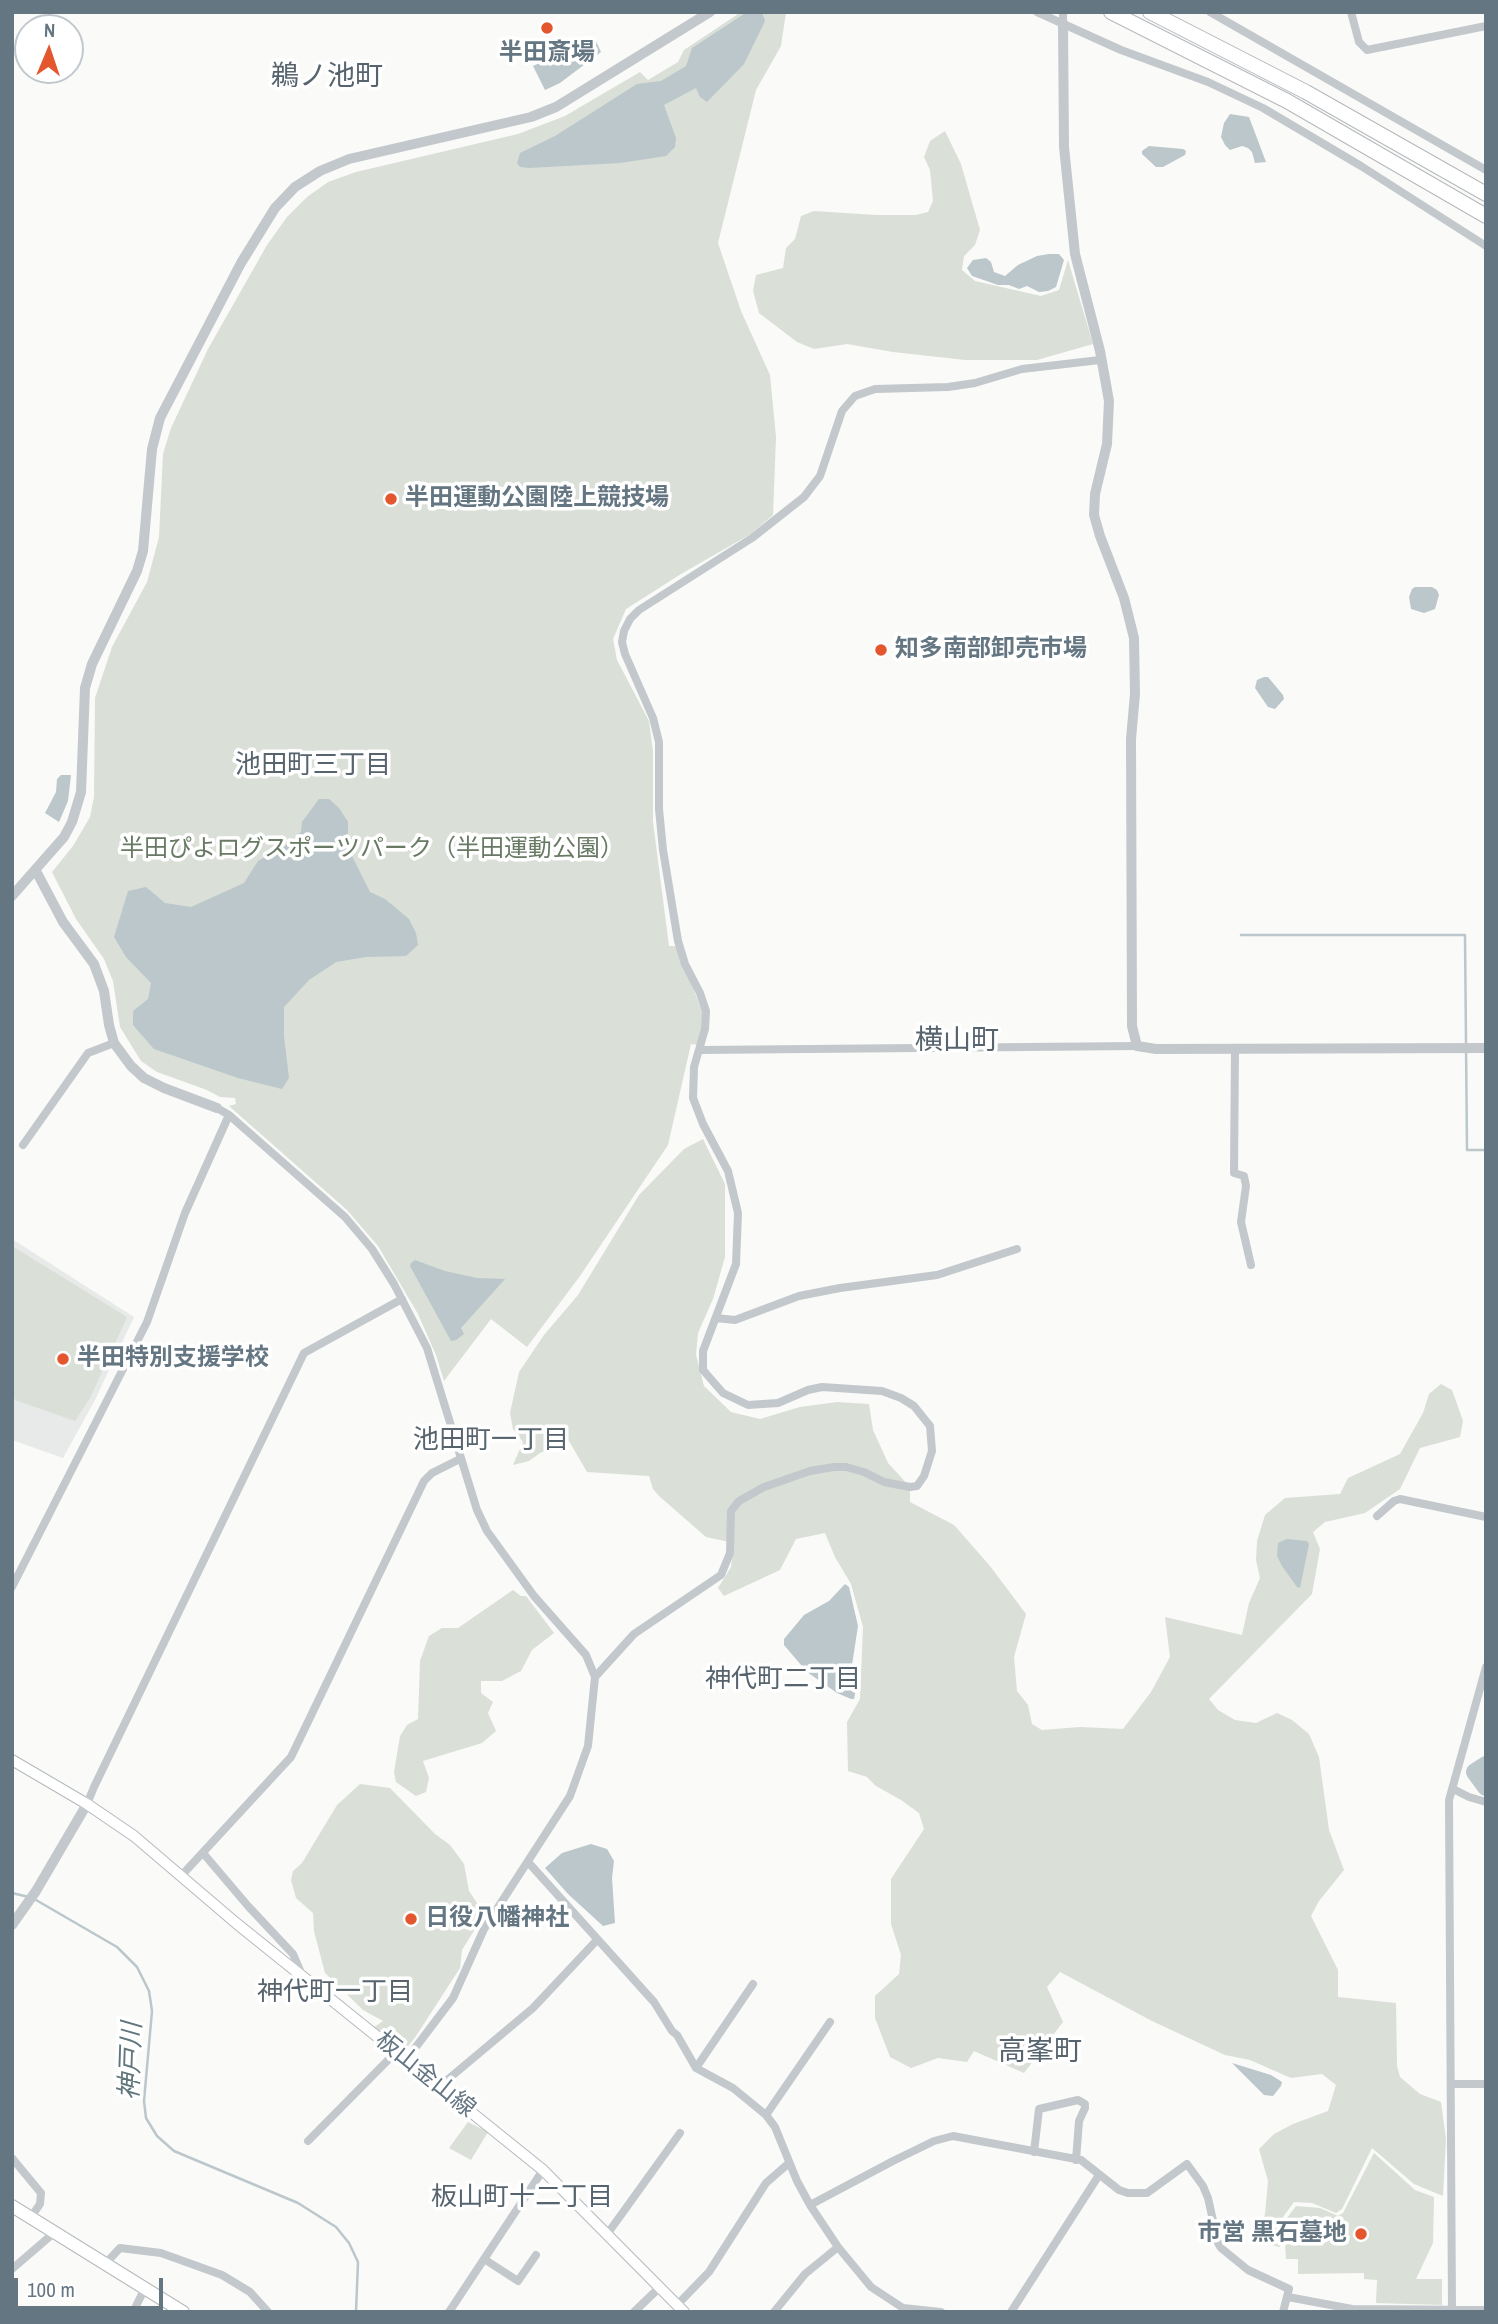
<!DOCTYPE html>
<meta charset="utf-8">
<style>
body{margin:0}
#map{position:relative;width:1498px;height:2324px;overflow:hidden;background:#fafaf8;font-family:"Archivo Narrow",sans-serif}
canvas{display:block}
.frame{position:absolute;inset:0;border:14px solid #657683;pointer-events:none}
.north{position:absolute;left:14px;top:14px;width:70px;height:70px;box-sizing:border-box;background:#fff;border:2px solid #c1c8cd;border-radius:50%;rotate:2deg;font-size:19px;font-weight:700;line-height:28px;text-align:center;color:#657683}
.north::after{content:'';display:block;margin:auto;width:24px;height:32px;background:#e4572e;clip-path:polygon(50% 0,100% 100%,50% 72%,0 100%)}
.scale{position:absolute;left:14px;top:2278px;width:149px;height:32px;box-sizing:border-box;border:4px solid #657683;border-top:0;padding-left:9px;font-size:21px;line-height:24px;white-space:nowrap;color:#657683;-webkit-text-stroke:5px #fff;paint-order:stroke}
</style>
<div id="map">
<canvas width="1498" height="2324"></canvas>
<div class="frame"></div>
<div class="north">N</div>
<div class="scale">100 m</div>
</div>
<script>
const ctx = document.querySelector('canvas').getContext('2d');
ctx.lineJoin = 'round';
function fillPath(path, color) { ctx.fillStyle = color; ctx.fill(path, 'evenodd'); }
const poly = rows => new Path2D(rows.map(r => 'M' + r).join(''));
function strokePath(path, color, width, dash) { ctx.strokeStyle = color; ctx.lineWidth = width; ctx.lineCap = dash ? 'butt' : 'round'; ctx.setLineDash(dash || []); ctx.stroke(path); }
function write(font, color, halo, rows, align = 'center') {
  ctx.font = font + ' "Archivo Narrow","Noto Sans JP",sans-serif'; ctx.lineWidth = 7; ctx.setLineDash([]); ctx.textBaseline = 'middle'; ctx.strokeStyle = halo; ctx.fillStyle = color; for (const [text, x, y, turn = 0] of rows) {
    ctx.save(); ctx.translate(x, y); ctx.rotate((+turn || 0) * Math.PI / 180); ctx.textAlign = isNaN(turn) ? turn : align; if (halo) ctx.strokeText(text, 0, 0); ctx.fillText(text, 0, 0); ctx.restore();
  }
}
fillPath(poly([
 [12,1239,134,1317,95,1400,63,1458,12,1440]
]), '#e8e9e9');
fillPath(poly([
 [741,12,786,12,781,46,756,90,718,243,741,311,770,375,776,437,773,515,749,535,681,574,626,609,613,639,617,660,649,721,653,751,653,822,669,946,677,946,702,1011,703,1025,699,1045,691,1044,668,1145,580,1276,527,1347,491,1319,444,1381,436,1355,418,1314,378,1246,347,1210,229,1106,236,1104,235,1098,220,1097,207,1090,157,1072,141,1061,120,1027,113,981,104,959,76,919,52,872,73,846,90,817,94,797,95,698,112,647,147,582,159,537,163,454,171,428,208,349,267,245,287,217,307,197,328,182,356,172,518,134,565,116,640,72,648,80,678,62,684,50],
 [945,131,961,164,980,230,975,245,964,256,962,270,975,281,1041,296,1059,290,1068,260,1093,344,1037,360,965,360,893,352,847,344,814,349,797,342,759,313,753,291,756,275,783,268,786,248,795,239,801,216,814,211,876,215,916,215,928,212,933,201,930,170,924,157,930,141],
 [703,1139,725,1184,725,1257,713,1299,698,1333,696,1355,704,1386,731,1412,760,1419,800,1407,837,1402,869,1404,873,1430,888,1463,910,1487,910,1502,954,1525,990,1566,1026,1614,1014,1657,1017,1691,1028,1705,1032,1724,1042,1730,1080,1727,1123,1729,1151,1692,1170,1657,1165,1617,1242,1635,1249,1603,1260,1578,1256,1560,1257,1541,1265,1515,1285,1498,1340,1494,1348,1478,1400,1454,1423,1413,1429,1394,1441,1384,1452,1390,1463,1421,1460,1437,1420,1448,1400,1489,1365,1513,1325,1522,1313,1532,1320,1549,1312,1594,1209,1699,1218,1710,1235,1720,1256,1723,1277,1713,1292,1720,1309,1734,1319,1757,1329,1830,1344,1870,1319,1901,1311,1916,1338,1970,1338,1997,1396,2003,1397,2066,1400,2077,1420,2094,1441,2102,1446,2139,1443,2196,1414,2184,1372,2148,1342,2209,1336,2213,1312,2203,1294,2202,1283,2217,1280,2247,1271,2245,1259,2232,1265,2214,1268,2181,1259,2149,1274,2134,1293,2124,1328,2111,1336,2085,1322,2074,1291,2078,1250,2060,1225,2055,1152,2021,1060,1972,1047,1987,1063,2022,1024,2073,974,2051,967,2062,938,2058,911,2068,890,2057,875,2018,875,1996,899,1974,901,1955,891,1924,891,1879,924,1829,919,1813,901,1800,876,1786,867,1777,848,1771,847,1722,860,1699,863,1627,851,1584,835,1557,825,1533,796,1539,780,1570,724,1596,718,1588,731,1567,734,1543,706,1537,659,1496,653,1489,649,1476,587,1472,569,1441,540,1453,529,1461,513,1465,523,1442,513,1429,510,1413,519,1372,544,1335,578,1295,639,1195,684,1149],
 [12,1246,127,1317,90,1398,75,1421,15,1400,12,1389],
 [513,1590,521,1596,526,1596,554,1633,532,1650,521,1671,502,1681,481,1681,481,1693,493,1702,488,1713,496,1731,482,1743,423,1761,429,1778,426,1792,416,1796,396,1782,394,1772,400,1736,407,1725,418,1719,420,1661,429,1636,442,1628,458,1628],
 [360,1784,390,1788,435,1834,450,1845,464,1864,469,1891,479,1906,480,1921,462,1950,460,1968,416,2036,402,2054,370,2030,383,2021,363,2010,325,1973,314,1931,313,1913,296,1898,291,1880,293,1871,302,1863,337,1805],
 [468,2122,488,2132,471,2160,449,2148],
 [1374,2153,1415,2190,1434,2197,1433,2243,1416,2279,1442,2279,1442,2305,1376,2303,1377,2280,1364,2279,1364,2273,1298,2274,1298,2259,1286,2259,1284,2226,1287,2218,1296,2206,1320,2208,1338,2216,1343,2213]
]), '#dadfd7');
fillPath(poly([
 [747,12,762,12,765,21,744,64,707,102,700,97,696,88,664,105,676,138,675,147,666,156,620,163,529,168,520,167,517,163,520,153,555,136,637,84,661,81,686,66,692,48],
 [594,37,601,52,560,83,545,90,533,66],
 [1230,114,1249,117,1266,162,1255,163,1252,152,1248,148,1242,146,1230,150,1225,145,1221,137,1224,123],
 [1149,146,1183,149,1186,151,1185,155,1163,167,1156,167,1142,154,1142,151],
 [1049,254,1059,254,1064,260,1056,287,1048,291,1039,292,1027,286,1019,289,1009,285,998,285,972,276,967,268,973,260,986,258,991,262,994,272,1005,276,1018,265,1037,256],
 [1415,587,1432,587,1437,590,1439,595,1435,609,1424,613,1411,609,1409,597,1412,589],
 [1264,677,1268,677,1283,695,1284,699,1275,709,1268,707,1255,688,1257,680],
 [61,775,71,775,68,801,59,822,45,813,56,792,57,779],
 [319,799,329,799,339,808,348,822,348,848,370,892,385,899,409,919,416,933,418,945,406,956,366,957,336,962,309,980,284,1007,284,1036,289,1078,282,1089,238,1078,154,1049,133,1025,133,1011,148,999,151,983,126,957,114,937,128,891,146,887,165,903,191,907,244,883,258,861,285,846,301,832,302,822],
 [415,1260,445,1271,477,1278,505,1279,461,1328,464,1334,456,1340,451,1341,410,1266,411,1263],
 [1287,1539,1307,1541,1309,1544,1300,1588,1297,1587,1282,1566,1277,1556,1278,1543],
 [845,1584,849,1587,858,1626,852,1665,855,1694,854,1699,851,1699,837,1693,807,1672,784,1645,784,1639,804,1615,829,1601],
 [591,1844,607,1849,614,1861,612,1878,615,1923,603,1926,568,1894,545,1868,562,1853],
 [1232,2063,1271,2075,1282,2082,1281,2086,1273,2096,1264,2095]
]), '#bbc7cb');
strokePath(poly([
 [1241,935,1465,935,1467,1150,1486,1150],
 [12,1893,29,1897],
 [36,1900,117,1947,137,1967,149,1991,152,2011,144,2101,146,2118,157,2136,174,2151,298,2203,336,2227,349,2243,358,2262,356,2312]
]), '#bbc7cb', 2.5);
strokePath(poly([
 [1486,1765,1475,1772,1486,1787]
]), '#bbc7cb', 18);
const secondary = poly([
 [12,1760,87,1804,134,1836,236,1923,543,2170,684,2312]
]);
const primary = poly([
 [12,2206,183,2312]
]);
const motorway = poly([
 [1111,12,1287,101,1486,216],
 [1150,12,1306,92,1486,194]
]);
strokePath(secondary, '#b3babf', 12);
strokePath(primary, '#b5babe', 14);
strokePath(motorway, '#b4b9bd', 16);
strokePath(poly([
 [1037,12,1121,50,1208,82,1263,108,1361,166,1486,246],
 [1210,12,1486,170],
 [1351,12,1359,42,1367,50,1486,26],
 [1063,23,1063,12],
 [1235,1049,1234,1173,1244,1176,1246,1186,1241,1222,1251,1265],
 [700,1050,1137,1046],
 [217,1108,229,1115,345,1217,372,1249,394,1284,427,1348,477,1510,487,1531,534,1596,586,1655,595,1677,588,1746,570,1796,484,1929,453,1998,406,2060],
 [23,1145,88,1053,114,1043],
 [716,1318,735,1320,799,1296,840,1288,937,1275,1017,1249],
 [1377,1516,1394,1501,1400,1499,1486,1517],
 [12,1587,147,1322,185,1213,229,1115],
 [595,1677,634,1634,721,1575,730,1553,731,1511,739,1501,764,1487,810,1471,834,1467,846,1467,864,1472,884,1482,910,1487,917,1486,924,1476,932,1451,930,1426,914,1406,901,1398,882,1391,822,1387,808,1390,778,1403,748,1405,723,1393,703,1370,703,1351,736,1264,738,1213,728,1171,703,1124,693,1098,694,1067,705,1029,706,1011,700,993,685,964,678,941,663,850,659,809,659,742,653,718,625,654,622,642,624,631,630,619,639,610,752,538,804,497,820,476,842,411,855,396,875,389,948,387,975,383,1022,369,1100,360],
 [1453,1789,1469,1797,1486,1802],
 [87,1804,94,1787,304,1353,402,1299],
 [203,1853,248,1906,293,1954,302,1975],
 [528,1862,654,2002,672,2031,677,2035,696,2068,733,2088,766,2115,775,2127,797,2181,810,2205,838,2247,871,2287,903,2308,941,2312],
 [182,1875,291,1757,424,1481,432,1473,460,1459],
 [696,2068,753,1984],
 [1451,2084,1486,2084],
 [440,2086,533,2008,597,1940],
 [766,2115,830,2022],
 [308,2141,396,2052],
 [1034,2152,1039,2109,1078,2100,1085,2104,1085,2108,1079,2121,1076,2160],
 [12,2158,41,2193,40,2204,31,2217],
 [810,2205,893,2161,934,2141,953,2136,1081,2160,1119,2190,1128,2193,1147,2193,1187,2164,1203,2186,1208,2198,1218,2243,1221,2248,1248,2270,1289,2289,1283,2312],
 [608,2233,680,2133],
 [484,2259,518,2281,536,2255],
 [105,2264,120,2248,161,2253,222,2275,250,2292,268,2312],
 [12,2269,55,2232],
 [1288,2297,1352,2309,1486,2310],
 [678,2304,709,2272,766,2183,789,2163],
 [12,2307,21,2312],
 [138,2312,136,2306,145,2288],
 [449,2312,543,2170],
 [634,2312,660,2287],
 [774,2312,805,2274,838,2247],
 [1011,2312,1099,2175],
 [1452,2312,1449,1800,1486,1667]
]), '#c3c8cc', 8);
strokePath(poly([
 [1063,23,1064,147,1075,254,1100,351,1109,401,1107,444,1095,494,1094,515,1100,536,1124,598,1134,638,1135,694,1131,739,1132,1026,1137,1046,1156,1049,1486,1048],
 [36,871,63,922,94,964,104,991,109,1025,114,1043,131,1066,144,1078,164,1088,217,1108],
 [12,896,64,837,72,822,81,792,85,688,92,664,137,571,143,551,152,449,160,418,241,263,275,208,295,187,320,171,349,159,531,117,556,107,710,12],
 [12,1925,36,1891,87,1804]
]), '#c3c8cc', 10);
strokePath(secondary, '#fff', 10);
strokePath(primary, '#fff', 12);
strokePath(motorway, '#fff', 14);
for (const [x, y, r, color] of [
 [547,28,7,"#e4572e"],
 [391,499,7,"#e4572e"],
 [881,650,7,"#e4572e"],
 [63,1359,7,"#e4572e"],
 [411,1919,7,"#e4572e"],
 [1361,2234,7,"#e4572e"]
]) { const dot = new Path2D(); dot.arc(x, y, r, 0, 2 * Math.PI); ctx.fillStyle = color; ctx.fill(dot); strokePath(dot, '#fff', 2.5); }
write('bold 24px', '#657683', '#fff', [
 ["半田斎場",547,54,"center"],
 ["半田運動公園陸上競技場",405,499],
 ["知多南部卸売市場",895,650],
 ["半田特別支援学校",77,1359],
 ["日役八幡神社",425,1919],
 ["市営 黒石墓地",1347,2234,"right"]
], 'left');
write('24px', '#687a64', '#fff', [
 ["半田ぴよログスポーツパーク（半田運動公園）",372,850]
]);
write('24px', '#657683', '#fff', [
 ["板山金山線",425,2075,39]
]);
write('26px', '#57646e', '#fff', [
 ["池田町三丁目",313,766],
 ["池田町一丁目",491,1441],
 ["神代町二丁目",783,1680],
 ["神代町一丁目",335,1993],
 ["板山町十二丁目",522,2198]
]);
write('italic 26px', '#60757c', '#fff', [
 ["神戸川",132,2061,-88]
]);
write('28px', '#57646e', '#fff', [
 ["鵜ノ池町",327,77],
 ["横山町",957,1041],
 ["高峯町",1040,2052]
]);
</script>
